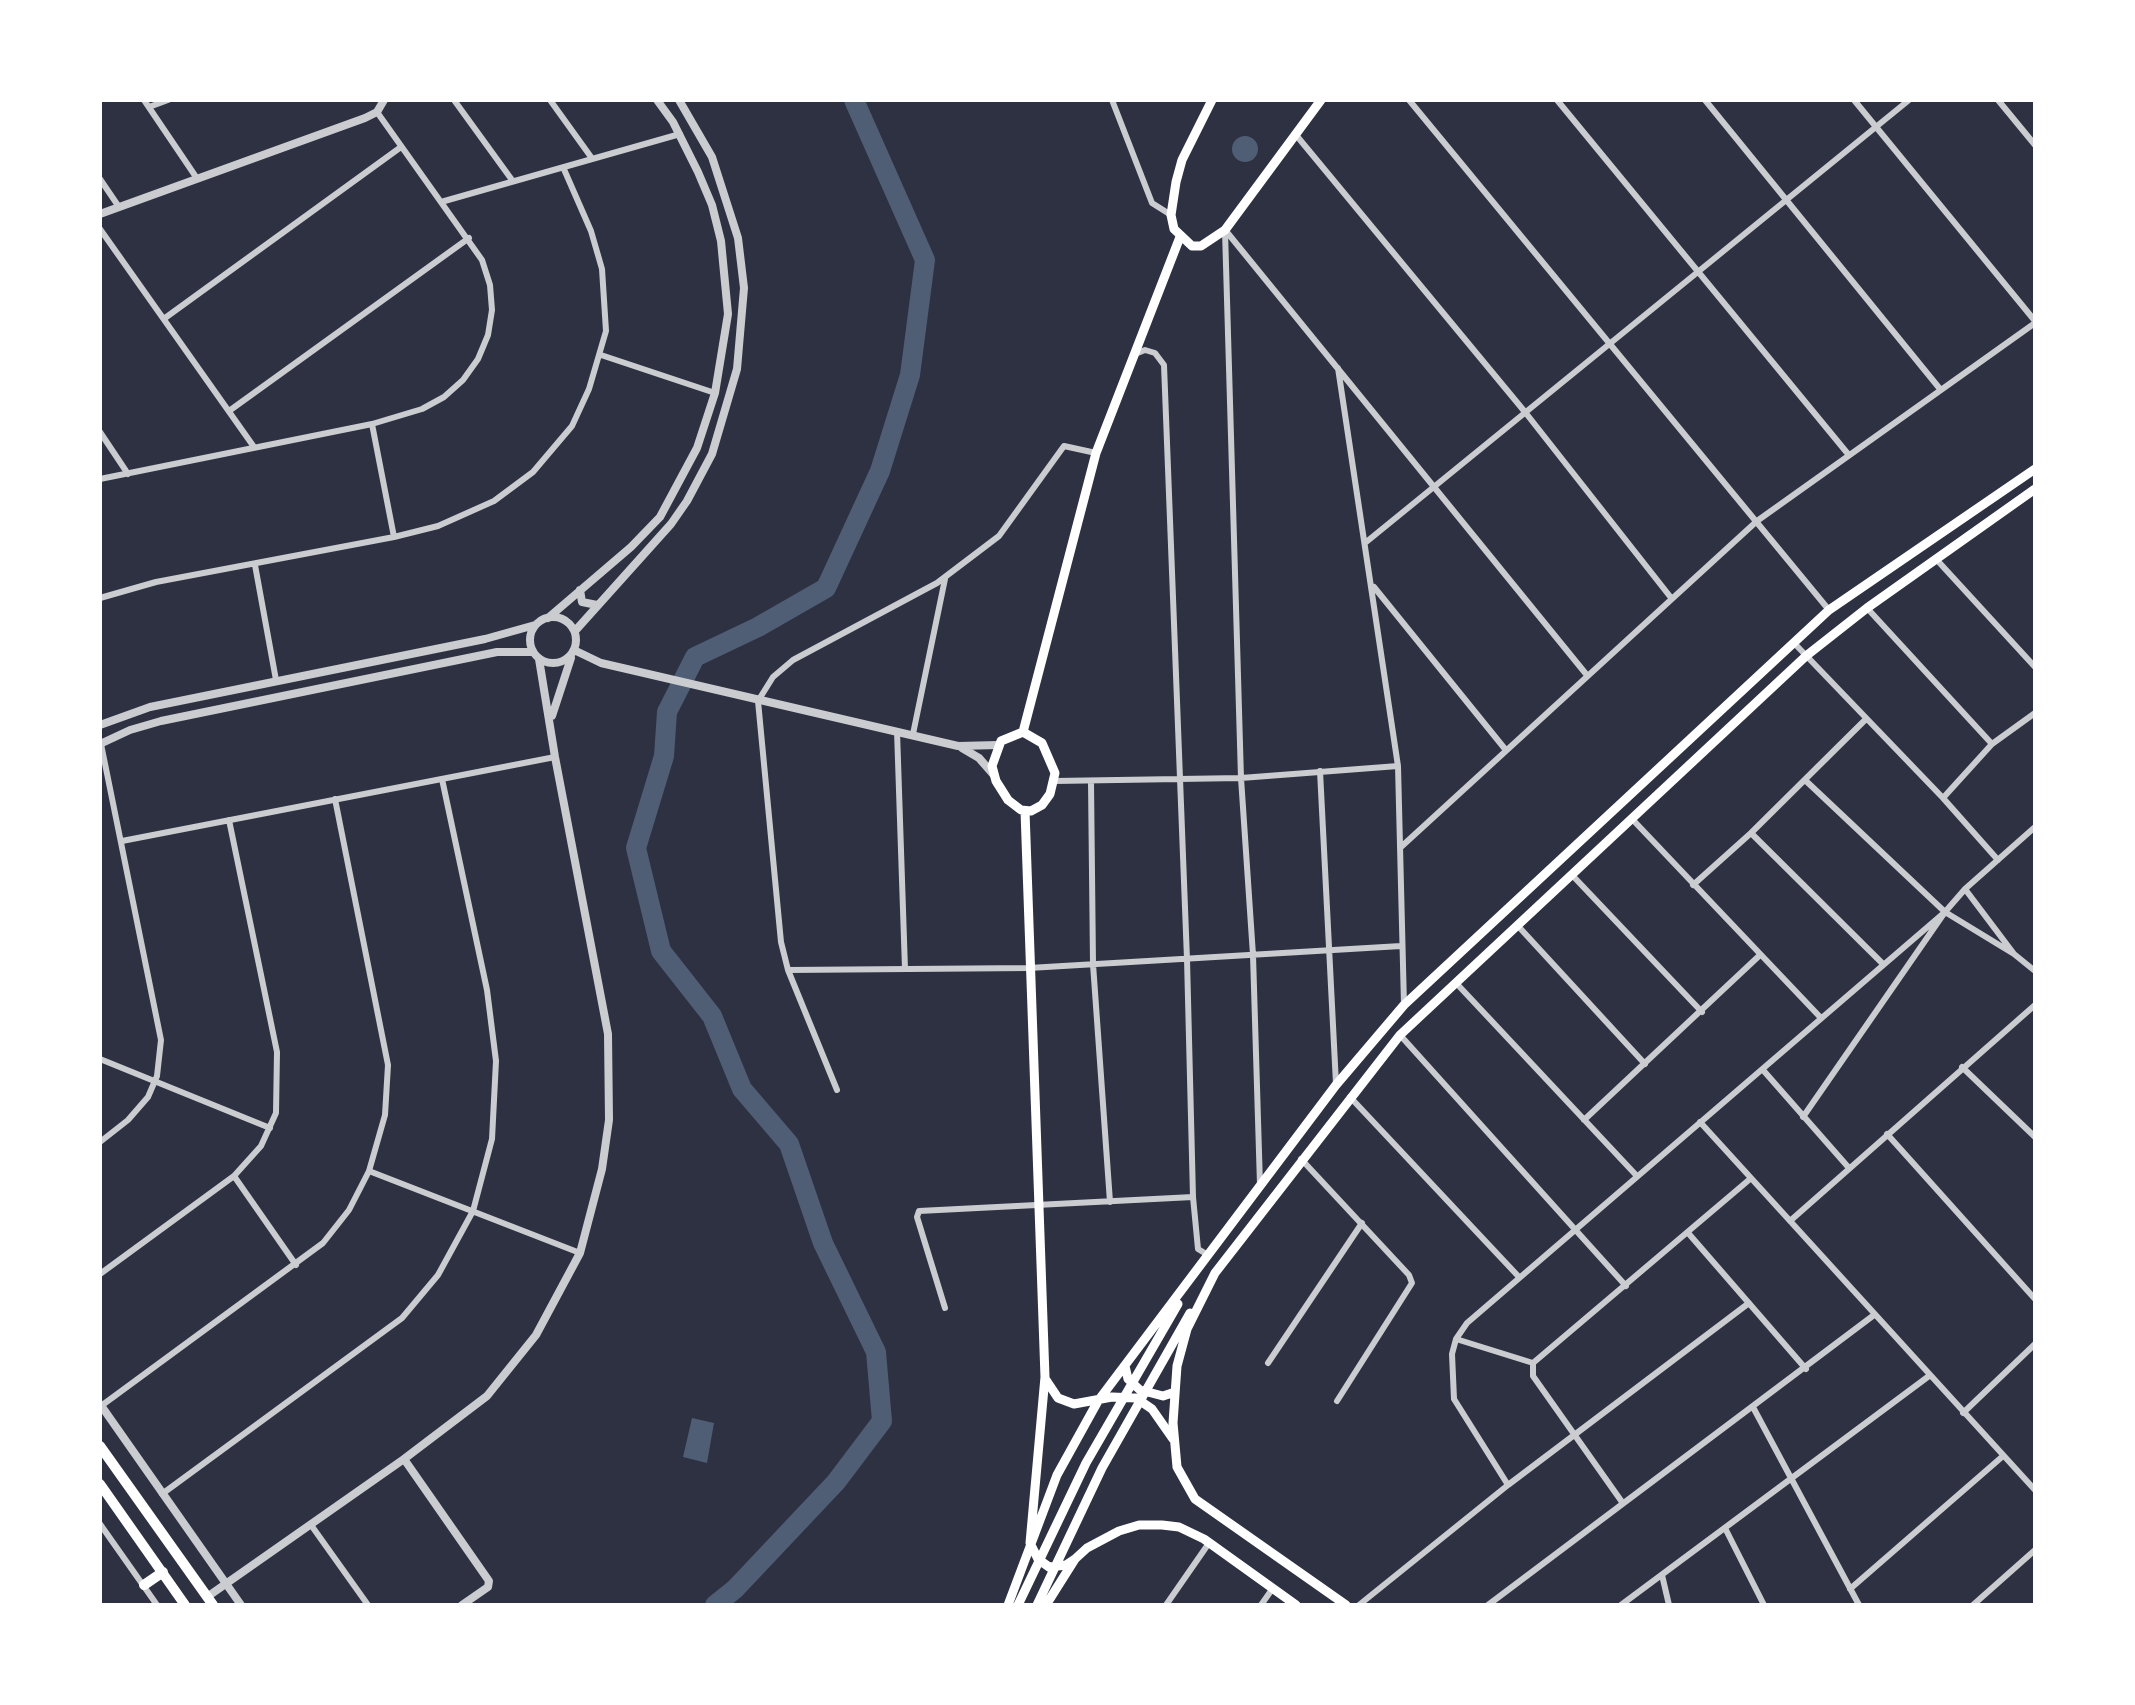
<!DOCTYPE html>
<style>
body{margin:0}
#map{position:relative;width:2135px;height:1705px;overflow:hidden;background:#2d3142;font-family:Jost,sans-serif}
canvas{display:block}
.frame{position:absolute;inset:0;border:102px solid #fff;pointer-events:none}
</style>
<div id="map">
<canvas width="2135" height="1705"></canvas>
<div class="frame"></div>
</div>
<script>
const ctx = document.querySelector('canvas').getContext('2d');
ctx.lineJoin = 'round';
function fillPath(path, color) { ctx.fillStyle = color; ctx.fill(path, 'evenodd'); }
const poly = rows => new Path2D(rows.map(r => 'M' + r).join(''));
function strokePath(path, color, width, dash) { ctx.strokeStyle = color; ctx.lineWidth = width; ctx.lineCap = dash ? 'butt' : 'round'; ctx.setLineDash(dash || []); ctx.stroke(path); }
fillPath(poly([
 '1232 149a13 13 0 1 1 26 0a13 13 0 1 1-26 0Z',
 [692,1418,714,1423,707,1463,683,1457]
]), '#4f5d75');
strokePath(poly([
 [715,1605,735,1589,836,1482,882,1421,876,1352,823,1243,789,1144,742,1089,712,1016,661,951,636,848,664,756,667,712,695,657,758,627,826,588,880,471,910,375,925,260,854,100]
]), '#4f5d75', 20);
strokePath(poly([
 [144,100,196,177],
 [454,100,512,180],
 [550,100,591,157],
 [1112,100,1152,203,1171,215],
 [1409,100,1829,610],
 [1557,100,1848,454],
 [1705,100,1940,389],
 [1854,100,2035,321],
 [1998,100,2035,145],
 [149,107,168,100],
 [1296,135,1525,412,1672,599],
 [100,179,119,207],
 [441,202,680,134],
 [100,229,254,447],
 [1225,231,1241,778,1253,955,1260,1185],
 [1226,231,1586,674],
 [165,318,401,147],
 [1135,354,1145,350,1155,353,1164,365,1187,959,1193,1197,1198,1249,1208,1255],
 [601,355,715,393],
 [1338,368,1398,766,1404,1005],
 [229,411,469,238],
 [372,424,394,537],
 [100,432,128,474],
 [100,479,372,424,422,409,444,397,463,380,478,359,488,335,492,310,490,285,482,260,377,112],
 [1365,543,1909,100],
 [1936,559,2035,667],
 [255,565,276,680],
 [1374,587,1505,749],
 [100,598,156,582,394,537,438,526,494,501,533,472,572,426,589,389,606,331,602,269,591,231,563,167],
 [1867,608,1992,744],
 [1795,644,1943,798,1998,860],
 [897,731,905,969],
 [913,734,945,579],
 [1320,771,1336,1084],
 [1805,780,1945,912],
 [1055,781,1241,778,1398,766],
 [1091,782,1093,964,1110,1202],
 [1943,798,1992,744,2035,713],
 [1633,820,1821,1018],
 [1751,833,1883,964],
 [122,841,555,757],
 [1401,847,1757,521,2035,323],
 [1572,875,1702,1012],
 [1693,885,1751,833,1865,720],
 [1965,889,2014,954,2035,971],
 [1518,926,1645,1064],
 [788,970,1029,968,1401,946],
 [1457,984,1636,1175],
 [1400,1035,1626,1286],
 [100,1059,270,1128],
 [1962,1067,2035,1137],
 [1763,1070,1849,1168],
 [837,1090,788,970,781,942,758,701,773,677,793,660,937,583,999,536,1064,446,1096,453],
 [1350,1097,1519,1277],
 [1803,1117,1945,912,2014,954],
 [1584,1120,1760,955],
 [1700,1122,2035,1490],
 [1887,1134,2035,1299],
 [100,1142,128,1120,148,1097,157,1076,161,1040,101,744],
 [1301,1159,1409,1275,1412,1283,1337,1401],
 [369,1171,580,1253],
 [234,1176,296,1265],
 [1790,1221,2035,1005],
 [1689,1234,1806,1369],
 [100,1274,234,1176,261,1146,276,1113,277,1052,229,820],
 [945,1308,917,1217,919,1211,1193,1197],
 [1456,1339,1533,1363],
 [1268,1363,1362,1223],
 [1533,1363,1750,1179],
 [1533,1363,1533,1376,1622,1502],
 [101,1406,323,1243,349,1210,369,1171,385,1115,388,1065,335,799],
 [1754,1409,1859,1605],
 [1963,1413,2035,1344],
 [1508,1485,1454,1399,1452,1354,1456,1339,1467,1323,1945,912,1965,889,2035,827],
 [162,1494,402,1318,438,1275,473,1211,492,1139,496,1061,487,990,442,779],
 [100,1524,157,1605],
 [311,1525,368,1605],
 [1725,1528,1764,1605],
 [1662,1575,1669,1605],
 [1850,1589,2003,1456],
 [1166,1605,1209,1543],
 [1261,1605,1273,1588],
 [1359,1605,1508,1485,1749,1303],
 [1488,1605,1874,1315],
 [1621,1605,1929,1376],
 [1973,1605,2035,1550]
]), '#caccd0', 6);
strokePath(poly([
 [100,214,365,118,377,112,384,100],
 [580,590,582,602,597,605],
 '530 640a23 23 0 1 1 46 0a23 23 0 1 1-46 0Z',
 [548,618,631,547,660,517,697,448,715,393,728,314,721,241,712,205,698,172,673,122,657,100],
 [575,631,671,524,687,501,712,454,737,369,744,288,738,238,712,157,679,100],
 [574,650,601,663,958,746,998,745],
 [552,716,571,658],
 [100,725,150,707,485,639,535,625],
 [100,744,130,730,161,721,497,652,533,652],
 [962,748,979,758,993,774],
 [100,1404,241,1605],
 [404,1459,489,1581,488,1587,462,1605],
 [207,1597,404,1459,487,1396,536,1335,580,1253,602,1169,609,1120,608,1034,555,757,539,659]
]), '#caccd0', 8);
strokePath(poly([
 [1212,100,1182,160,1176,182,1171,215,1174,229,1192,246,1201,246,1225,230,1321,100],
 [1023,732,1096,453,1180,237],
 [1023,732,1042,743,1055,773,1050,794,1042,805,1031,811,1021,810,1008,800,996,781,992,766,1001,741,1023,732],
 [1025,811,1045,1377,1030,1543,1038,1559,1049,1567,1066,1565,1075,1559],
 [1125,1366,1128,1379,1140,1390,1163,1396,1175,1392],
 [1046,1380,1058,1398,1074,1404,1112,1397,1136,1398,1152,1409,1173,1439],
 [1008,1605,1057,1475,1098,1401,1336,1085,1404,1005,1829,610,2035,469],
 [1018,1605,1086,1463,1178,1304],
 [1037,1605,1102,1468,1190,1313],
 [1046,1605,1075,1559,1087,1548,1119,1531,1139,1525,1162,1525,1179,1527,1204,1539,1296,1605],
 [1346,1605,1195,1499,1177,1467,1173,1423,1177,1366,1187,1329,1215,1273,1400,1035,1806,656,1867,608,2035,489]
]), '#fff', 9);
strokePath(poly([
 [100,1446,213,1605],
 [100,1484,185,1605],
 [144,1585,163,1572]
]), '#fff', 10);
</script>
